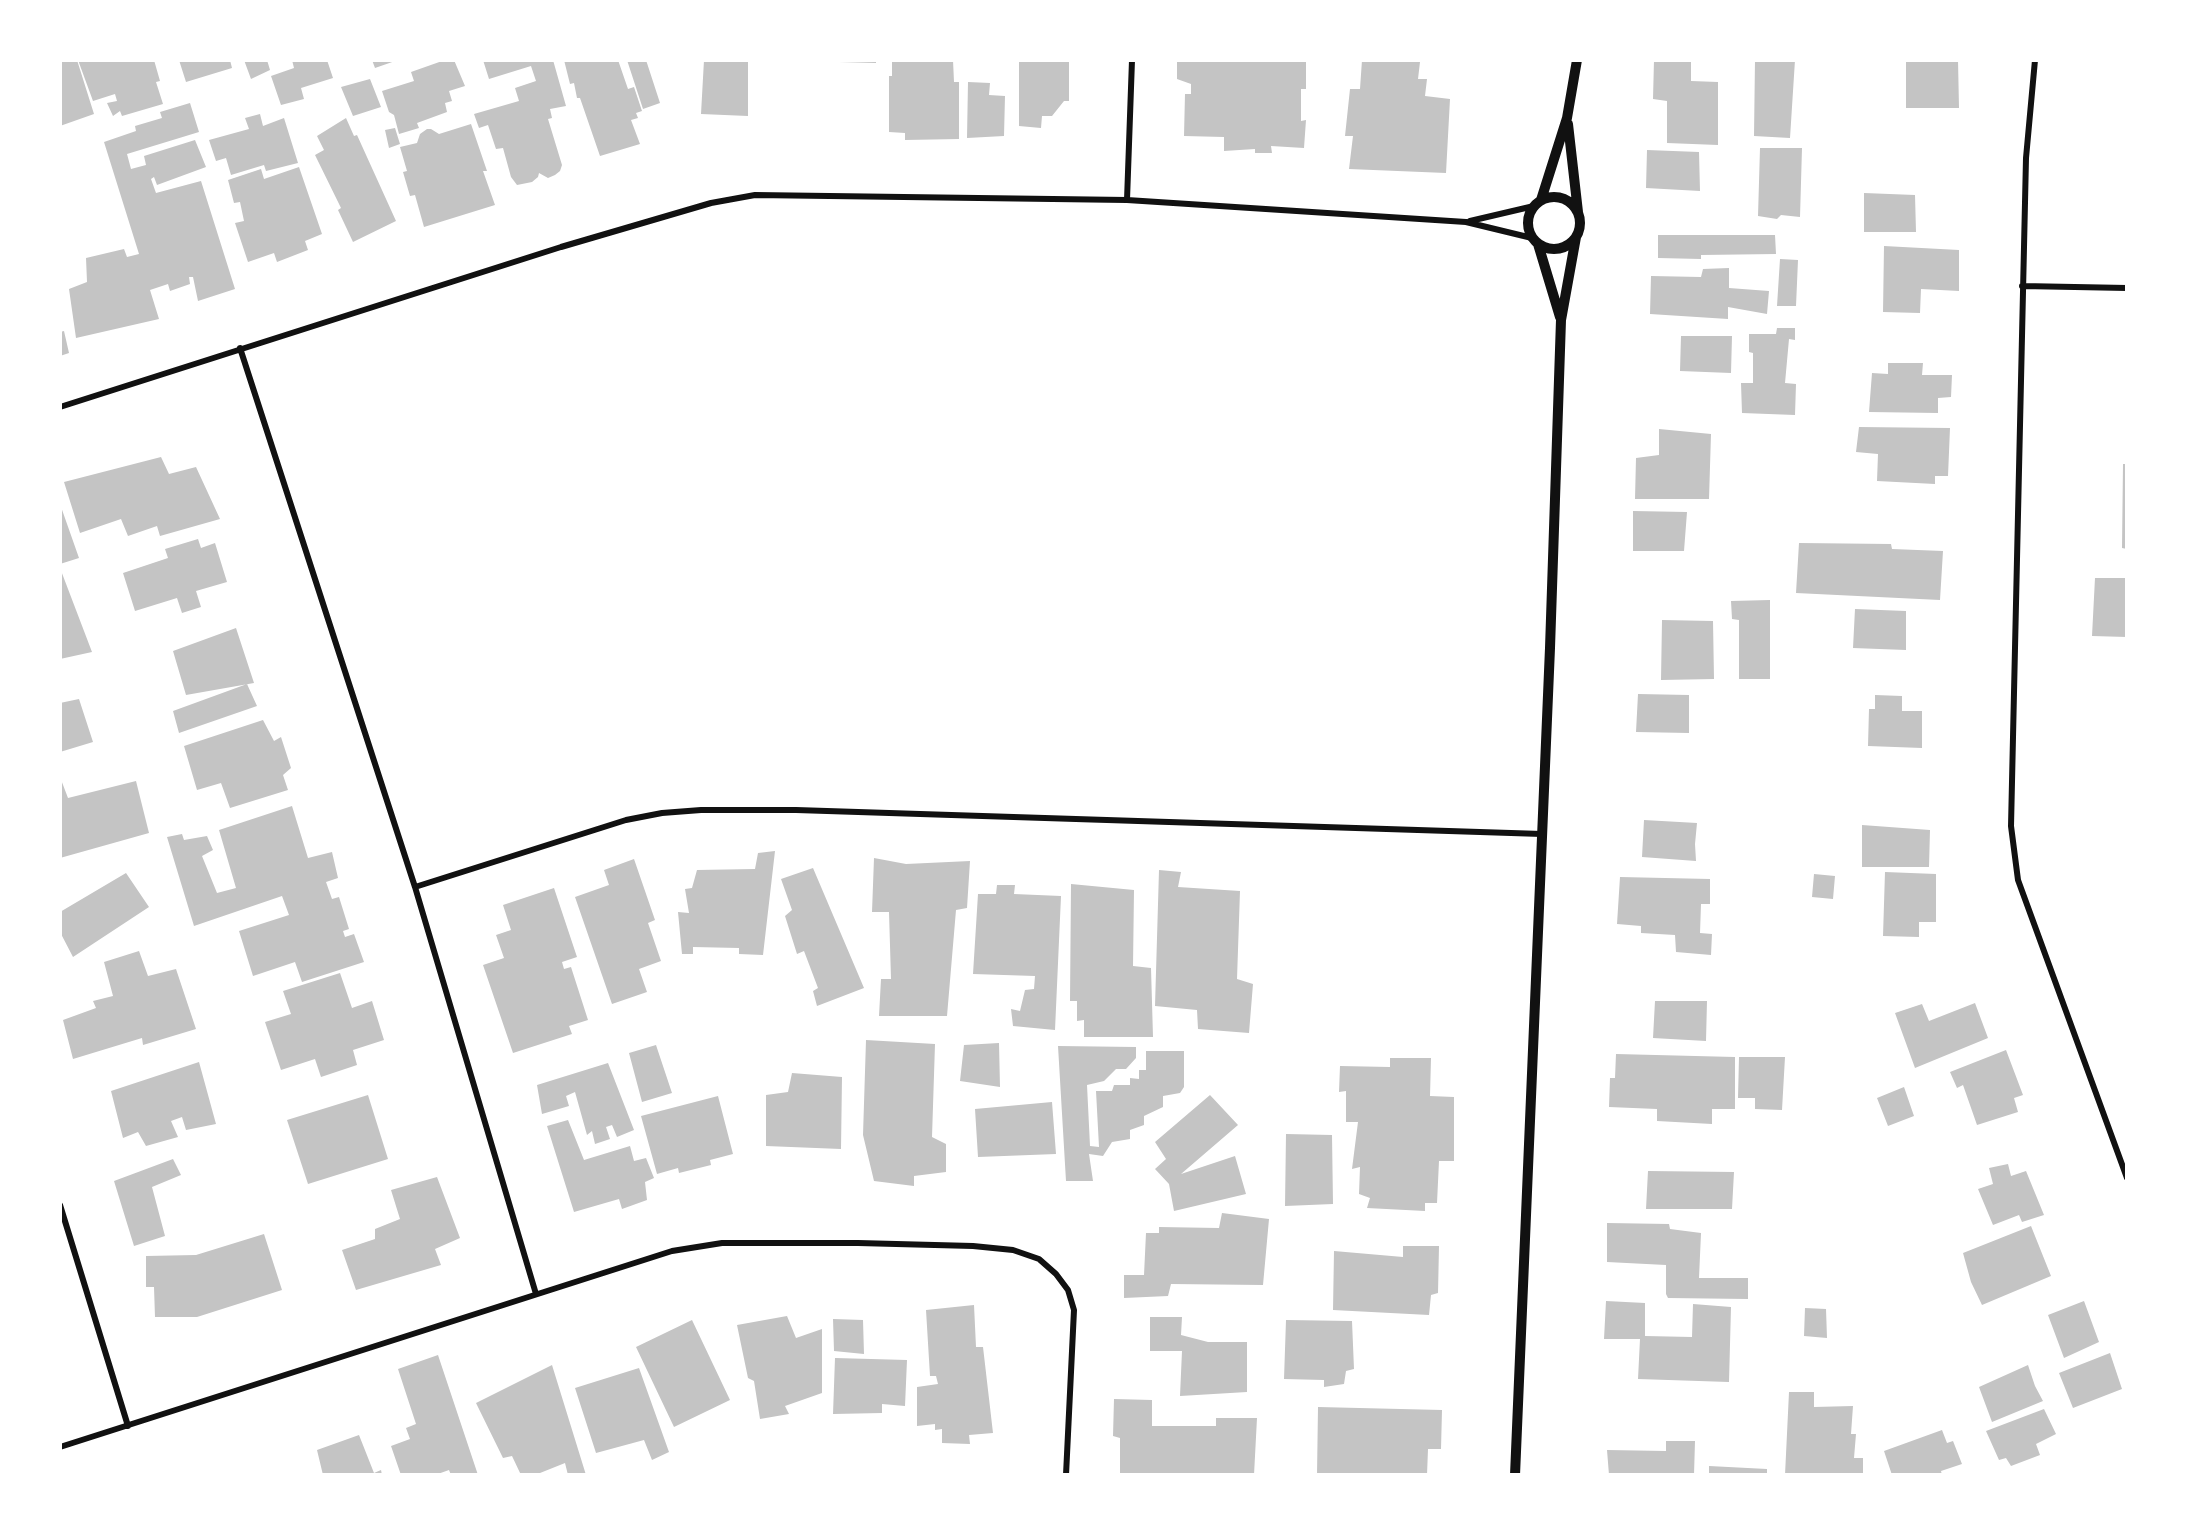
<!DOCTYPE html>
<style>
body{margin:0}
#map{position:relative;width:2187px;height:1535px;overflow:hidden;background:#fff;font-family:"Varela Round",sans-serif}
canvas{display:block}
.frame{position:absolute;inset:0;border:62px solid #fff;pointer-events:none}
</style>
<div id="map">
<canvas width="2187" height="1535"></canvas>
<div class="frame"></div>
</div>
<script>
const ctx = document.querySelector('canvas').getContext('2d');
ctx.lineJoin = 'round';
function fillPath(path, color) { ctx.fillStyle = color; ctx.fill(path, 'evenodd'); }
const poly = rows => new Path2D(rows.map(r => 'M' + r).join(''));
function strokePath(path, color, width, dash) { ctx.strokeStyle = color; ctx.lineWidth = width; ctx.lineCap = dash ? 'butt' : 'round'; ctx.setLineDash(dash || []); ctx.stroke(path); }
fillPath(poly([
 [60,60,77,60,94,114,60,126],
 [78,60,154,60,160,81,156,82,163,104,122,116,120,111,113,116,107,103,117,101,115,94,93,101],
 [179,60,230,60,232,68,186,82],
 [244,60,267,60,270,70,251,79],
 [292,60,327,60,333,78,301,88,304,99,281,105,271,76,294,68],
 [372,60,398,60,375,68],
 [445,60,454,60,465,86,449,91,452,101,445,103,447,112,417,123,419,128,399,134,394,115,389,112,382,91,414,81,411,72],
 [483,60,553,60,566,106,550,109,552,118,548,119,562,165,560,171,555,175,548,178,539,173,538,177,532,182,517,185,511,177,503,148,496,149,488,125,479,128,474,114,519,101,515,88,536,81,531,66,489,79],
 [564,60,618,60,628,89,634,87,642,111,636,113,638,118,631,120,640,144,600,156,580,98,577,98,574,83,570,84],
 [627,60,646,60,660,103,643,109],
 [704,60,748,60,748,116,701,114],
 [839,60,876,60,876,63,839,62],
 [892,60,953,60,954,82,959,82,959,139,905,140,905,133,889,132,889,76,892,76],
 [1019,60,1069,60,1069,101,1064,101,1052,116,1042,116,1041,128,1019,126],
 [1177,60,1306,60,1306,89,1301,89,1301,121,1306,120,1304,148,1271,146,1272,153,1255,153,1255,149,1224,151,1224,137,1184,136,1185,94,1191,94,1191,84,1177,79],
 [1362,60,1420,62,1418,79,1427,79,1425,96,1450,99,1446,173,1349,169,1353,136,1345,136,1350,89,1360,89],
 [1654,60,1691,60,1691,81,1718,82,1718,145,1667,143,1667,101,1653,99],
 [1755,60,1795,60,1790,138,1754,136],
 [1906,60,1958,60,1959,108,1906,108],
 [370,79,381,107,353,116,341,87],
 [968,82,990,83,989,95,1005,96,1004,136,967,138],
 [190,103,199,132,127,154,131,169,146,165,144,156,195,140,206,167,157,185,154,177,151,179,156,193,201,181,235,289,198,301,193,277,189,277,190,284,170,291,168,284,150,290,159,319,76,338,69,289,87,282,86,258,124,249,127,257,139,254,104,142,136,131,135,126,162,118,160,112],
 [260,114,263,126,284,118,298,163,266,171,264,165,231,175,226,158,216,161,209,140,249,129,245,118],
 [346,118,354,136,357,135,396,221,353,242,338,210,341,208,315,155,324,150,317,136],
 [471,124,487,171,483,171,495,205,424,227,415,195,410,196,403,172,407,171,400,147,417,143,420,134,427,129,431,129,439,134],
 [395,128,400,144,389,148,385,130],
 [1760,148,1802,148,1800,217,1781,215,1777,219,1758,216],
 [1647,150,1699,152,1700,191,1646,188],
 [299,167,322,234,305,241,308,250,277,262,274,253,248,262,235,223,244,221,240,202,234,203,228,180,261,169,264,179],
 [1864,193,1915,195,1916,232,1864,232],
 [1658,235,1775,235,1776,254,1701,255,1701,259,1658,258],
 [1884,246,1959,250,1959,291,1921,289,1920,313,1883,312],
 [1780,259,1798,260,1796,306,1777,306],
 [1729,268,1729,288,1769,291,1767,314,1728,307,1728,319,1650,314,1651,276,1701,277,1703,269],
 [1777,328,1795,328,1795,340,1789,339,1785,383,1796,384,1795,415,1742,413,1741,383,1753,383,1753,353,1749,352,1749,334,1776,334],
 [64,331,69,353,60,356,60,332],
 [1681,336,1732,336,1731,373,1680,371],
 [1888,363,1923,363,1922,375,1952,375,1951,397,1938,398,1938,413,1869,412,1872,373,1888,374],
 [1859,427,1950,428,1948,476,1935,476,1935,484,1877,481,1878,454,1856,452],
 [1659,429,1711,434,1709,499,1635,499,1636,458,1659,455],
 [161,457,169,474,196,467,220,519,160,536,157,526,128,536,121,519,80,533,64,482],
 [2123,464,2127,464,2127,549,2122,548],
 [60,504,79,558,60,564],
 [1633,511,1687,512,1684,551,1633,551],
 [198,539,201,548,215,543,227,582,196,591,201,607,182,613,177,598,135,611,123,573,168,558,165,549],
 [1799,543,1891,544,1892,549,1943,551,1940,600,1796,593],
 [60,568,92,652,60,659],
 [2095,578,2127,578,2127,637,2092,636],
 [1770,600,1770,679,1739,679,1739,620,1732,619,1731,601],
 [1855,609,1906,611,1906,650,1853,648],
 [1662,620,1713,621,1714,679,1661,680],
 [236,628,254,683,186,695,173,651],
 [247,684,257,706,179,733,173,711],
 [1638,694,1689,695,1689,733,1636,732],
 [1875,695,1902,696,1902,711,1922,711,1922,748,1868,746,1869,709,1875,709],
 [79,699,93,742,60,752,60,703],
 [263,720,274,741,281,737,291,768,283,775,288,790,230,808,221,783,197,790,184,746],
 [60,777,68,798,136,781,149,833,60,858],
 [292,806,308,858,332,852,338,878,326,882,332,899,339,897,349,929,343,931,345,937,354,934,364,962,302,982,295,962,253,976,239,931,289,915,282,896,194,926,167,837,182,834,184,840,207,836,213,850,202,856,217,893,236,888,219,830],
 [1644,820,1697,823,1695,844,1696,861,1642,857],
 [1862,825,1930,830,1929,867,1862,867],
 [775,851,763,955,739,954,739,948,693,947,693,954,682,954,678,912,689,913,685,889,692,888,697,870,755,869,758,853],
 [874,858,906,864,970,861,967,908,956,910,947,1016,879,1016,881,979,891,979,889,912,872,912],
 [634,859,655,920,648,923,661,961,639,969,647,992,612,1004,575,897,609,885,604,870],
 [813,868,864,988,817,1006,813,991,818,988,804,951,797,954,785,916,792,910,781,879],
 [1159,870,1181,872,1178,887,1240,891,1237,979,1253,984,1249,1033,1198,1029,1197,1010,1155,1006],
 [1885,872,1936,874,1936,922,1919,922,1919,937,1883,936],
 [126,873,149,907,73,957,60,932,60,912],
 [1814,874,1835,876,1833,899,1812,897],
 [1620,877,1710,879,1710,904,1701,904,1700,933,1712,934,1711,955,1676,952,1675,935,1641,933,1641,926,1617,924],
 [1071,884,1134,890,1133,966,1151,968,1153,1037,1084,1037,1084,1020,1077,1021,1077,1001,1070,1001],
 [997,885,1015,885,1014,894,1061,896,1055,1030,1013,1026,1011,1009,1020,1011,1025,990,1034,989,1035,976,973,974,978,894,996,894],
 [554,888,577,957,562,962,564,969,571,967,588,1020,569,1026,572,1034,513,1053,483,965,504,958,496,935,511,930,503,905],
 [139,951,148,976,176,969,196,1029,143,1045,142,1038,73,1059,63,1020,96,1008,93,1001,113,996,104,962],
 [340,973,352,1008,372,1001,384,1040,353,1050,357,1065,321,1077,315,1059,281,1070,265,1022,291,1014,283,991],
 [1655,1001,1707,1001,1706,1041,1653,1038],
 [1975,1003,1988,1038,1915,1068,1895,1013,1922,1004,1929,1021],
 [866,1040,935,1044,932,1137,946,1144,946,1172,914,1176,914,1186,874,1181,863,1135],
 [999,1043,1000,1087,960,1081,964,1045],
 [656,1045,672,1093,642,1102,629,1053],
 [1058,1046,1136,1047,1136,1058,1126,1069,1116,1069,1104,1081,1087,1085,1090,1146,1099,1147,1096,1091,1112,1091,1114,1085,1130,1085,1130,1078,1139,1079,1139,1070,1146,1070,1146,1051,1184,1051,1184,1087,1180,1093,1163,1096,1163,1107,1144,1116,1144,1125,1130,1130,1130,1139,1112,1142,1103,1156,1089,1154,1093,1181,1066,1181],
 [2006,1050,2023,1095,2014,1098,2018,1112,1977,1125,1963,1085,1957,1088,1950,1072],
 [1616,1054,1735,1057,1735,1109,1712,1109,1712,1124,1657,1121,1657,1109,1609,1107,1610,1078,1615,1078],
 [1739,1057,1785,1057,1782,1110,1755,1109,1755,1098,1738,1098],
 [1390,1058,1431,1058,1430,1096,1454,1097,1454,1161,1439,1161,1437,1203,1425,1203,1425,1211,1367,1208,1370,1198,1359,1194,1360,1167,1352,1169,1358,1122,1346,1122,1346,1091,1339,1092,1340,1066,1390,1067],
 [199,1062,216,1124,186,1130,182,1117,171,1121,178,1137,146,1146,138,1132,123,1138,111,1091],
 [608,1063,634,1130,617,1137,612,1125,606,1127,610,1139,595,1144,592,1131,587,1135,575,1092,566,1096,569,1106,542,1114,537,1085],
 [792,1073,842,1077,841,1149,766,1146,766,1095,788,1092],
 [1904,1087,1914,1116,1888,1126,1877,1098],
 [368,1095,388,1159,308,1184,287,1120],
 [1210,1095,1238,1125,1181,1174,1235,1156,1246,1194,1174,1211,1169,1184,1155,1169,1166,1159,1155,1142],
 [718,1096,733,1154,710,1160,711,1165,679,1173,678,1168,657,1174,641,1116],
 [1052,1102,1056,1154,978,1157,975,1109],
 [568,1120,584,1160,630,1146,634,1161,646,1158,654,1178,645,1182,647,1200,622,1209,619,1199,574,1212,547,1126],
 [1286,1134,1332,1135,1333,1204,1285,1206],
 [173,1159,181,1175,152,1187,165,1236,134,1246,114,1181],
 [2008,1164,2011,1176,2026,1171,2044,1215,2022,1222,2019,1215,1993,1225,1978,1189,1993,1184,1989,1168],
 [1648,1171,1734,1172,1732,1209,1646,1209],
 [437,1177,460,1238,435,1249,441,1265,356,1290,342,1250,375,1239,375,1229,400,1219,391,1190],
 [1222,1213,1269,1219,1263,1285,1171,1284,1168,1296,1124,1298,1124,1275,1144,1275,1146,1233,1159,1233,1159,1227,1219,1228],
 [1607,1223,1669,1224,1670,1229,1701,1233,1699,1278,1748,1278,1748,1299,1668,1298,1666,1294,1666,1265,1607,1262],
 [2031,1226,2051,1276,1982,1305,1971,1282,1963,1253],
 [264,1234,282,1290,197,1317,155,1317,154,1287,146,1287,146,1256,196,1255],
 [1403,1246,1439,1246,1438,1293,1431,1295,1429,1315,1333,1310,1334,1251,1403,1257],
 [1606,1301,1645,1303,1645,1336,1692,1337,1693,1304,1731,1307,1729,1382,1638,1379,1640,1339,1604,1339],
 [2084,1301,2099,1342,2064,1358,2048,1315],
 [974,1305,976,1347,983,1347,993,1433,969,1435,970,1444,942,1443,942,1429,935,1430,935,1424,917,1426,917,1387,938,1384,936,1376,930,1376,926,1310],
 [1805,1308,1826,1309,1827,1338,1804,1336],
 [787,1316,796,1338,822,1329,822,1393,785,1406,789,1414,760,1419,754,1381,748,1378,737,1325],
 [1150,1317,1182,1317,1181,1335,1208,1342,1247,1342,1247,1392,1180,1396,1182,1351,1150,1351],
 [833,1319,863,1320,864,1354,834,1351],
 [692,1320,730,1400,674,1427,636,1347],
 [1286,1320,1352,1321,1354,1369,1346,1371,1344,1384,1324,1387,1324,1380,1284,1379],
 [2110,1353,2122,1389,2073,1408,2059,1373],
 [438,1355,478,1475,451,1475,449,1470,435,1475,401,1475,391,1446,410,1439,406,1428,416,1424,398,1369],
 [835,1358,907,1360,905,1406,882,1404,882,1413,833,1414],
 [552,1365,586,1475,568,1475,565,1463,535,1475,521,1475,512,1456,503,1458,476,1403],
 [2028,1365,2035,1386,2043,1401,1992,1422,1979,1387],
 [639,1368,669,1452,652,1460,644,1440,596,1453,575,1388],
 [1789,1392,1814,1392,1814,1407,1853,1406,1851,1434,1856,1434,1854,1458,1863,1458,1863,1475,1785,1475],
 [1114,1399,1152,1400,1152,1426,1216,1426,1216,1418,1257,1418,1254,1475,1120,1475,1120,1438,1113,1436],
 [1318,1407,1442,1410,1441,1449,1428,1449,1427,1475,1317,1475],
 [2044,1409,2056,1434,2036,1444,2040,1455,2011,1466,2006,1458,1999,1460,1986,1431],
 [1942,1430,1947,1443,1953,1441,1962,1464,1941,1471,1942,1475,1892,1475,1884,1451],
 [359,1435,374,1473,381,1470,382,1475,323,1475,317,1450],
 [1666,1441,1695,1441,1694,1475,1609,1475,1607,1450,1666,1451],
 [1709,1466,1767,1469,1767,1475,1709,1475]
]), '#c4c4c4');
strokePath(poly([
 [2035,60,2026,158,2011,826,2018,880,2127,1178],
 [1127,200,1132,60],
 [1470,221,1534,206],
 [2022,286,2127,288],
 [240,348,415,887,536,1294],
 [60,407,561,247,711,203,755,195,1127,200,1466,222,1532,238],
 [415,887,626,820,662,813,701,810,796,810,1542,834],
 [60,1205,128,1426],
 [60,1447,672,1251,722,1243,858,1243,973,1246,1013,1250,1039,1259,1056,1274,1068,1290,1074,1310,1066,1475]
]), '#111', 6);
strokePath(poly([
 [1568,124,1578,212],
 '1528 223a26 26 0 1 1 52 0a26 26 0 1 1-52 0Z',
 [1541,200,1567,118,1577,60],
 [1538,244,1560,317],
 [1515,1475,1550,648,1561,320,1576,237]
]), '#111', 10);
</script>
